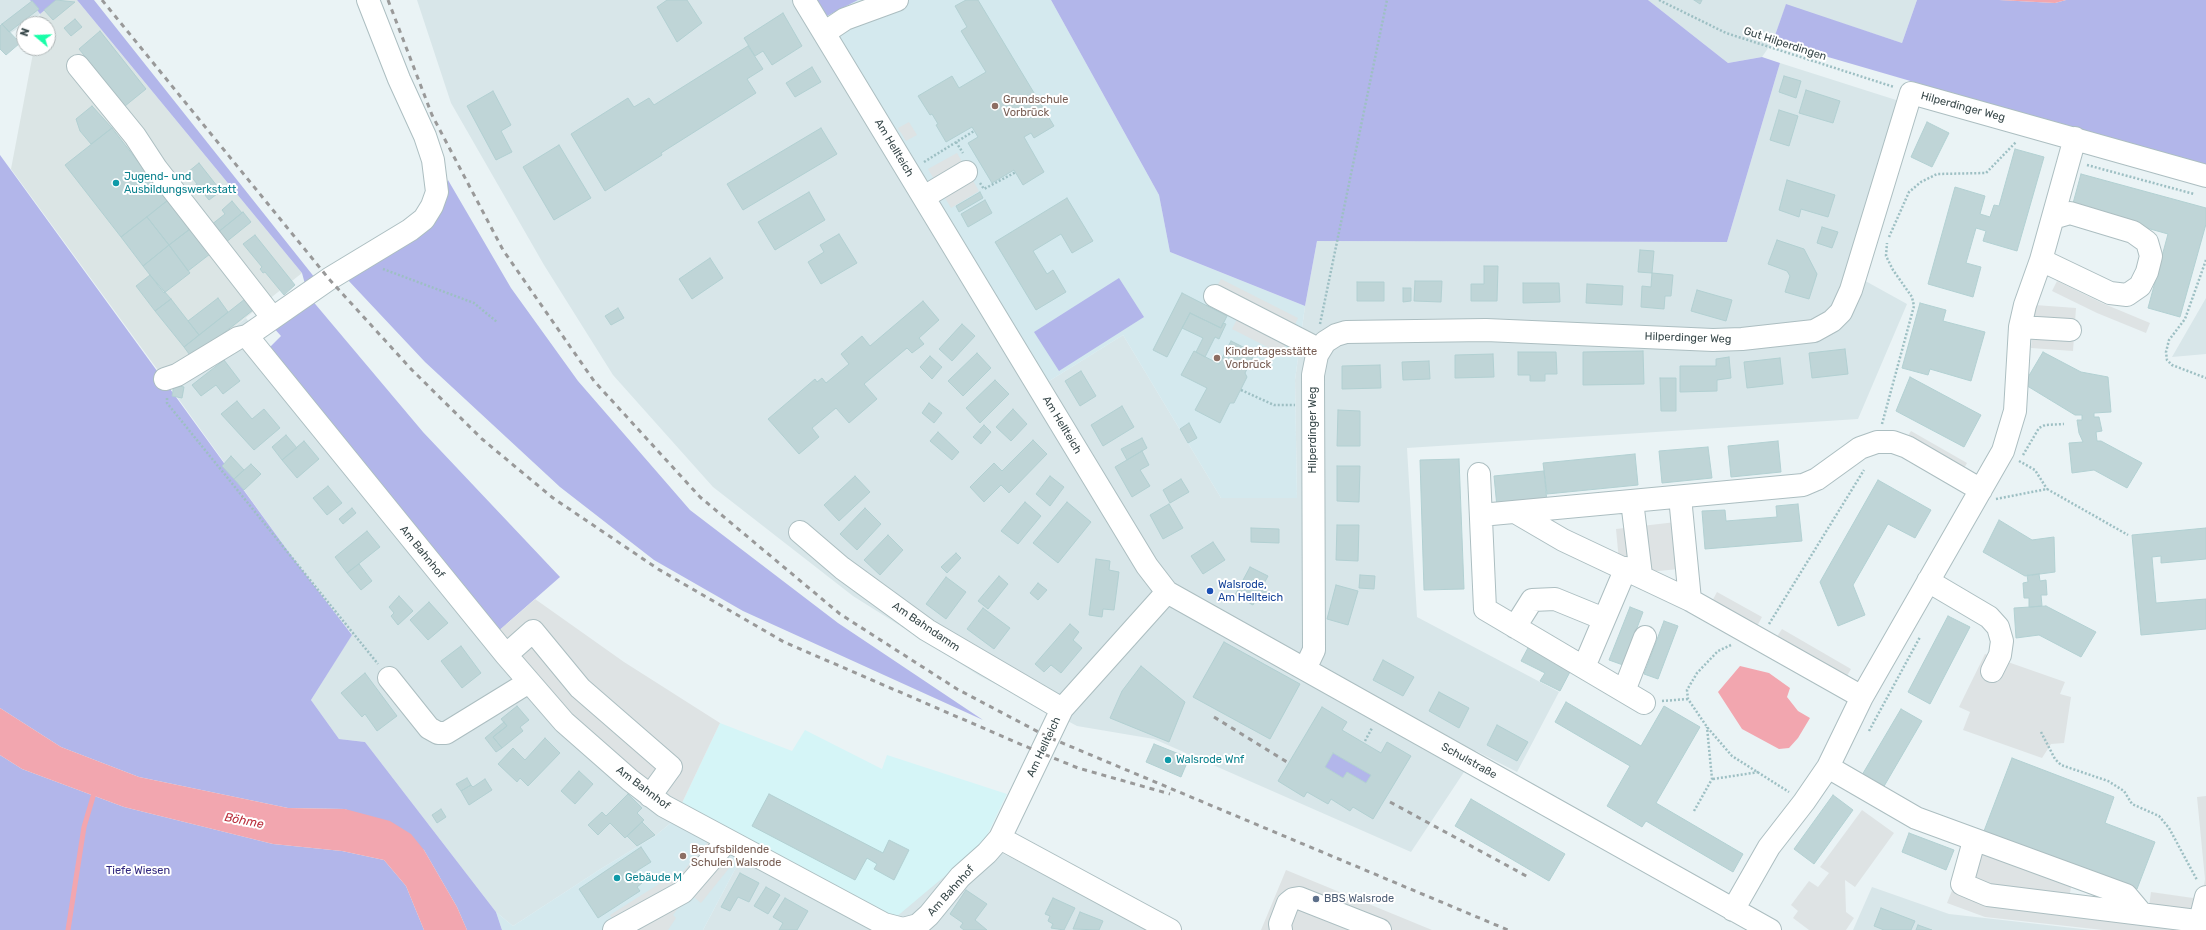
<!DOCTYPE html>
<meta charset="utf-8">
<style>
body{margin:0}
#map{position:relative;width:2206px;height:930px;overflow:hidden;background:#eaf3f5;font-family:Rubik,sans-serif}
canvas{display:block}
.north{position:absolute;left:16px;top:16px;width:40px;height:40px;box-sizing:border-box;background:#fff;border:1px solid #afb6b7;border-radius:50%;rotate:289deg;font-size:11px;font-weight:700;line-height:16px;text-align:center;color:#38484a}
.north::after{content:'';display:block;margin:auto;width:14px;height:18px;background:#18fea8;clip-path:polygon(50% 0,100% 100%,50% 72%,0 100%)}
</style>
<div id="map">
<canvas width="2206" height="930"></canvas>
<div class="north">N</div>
</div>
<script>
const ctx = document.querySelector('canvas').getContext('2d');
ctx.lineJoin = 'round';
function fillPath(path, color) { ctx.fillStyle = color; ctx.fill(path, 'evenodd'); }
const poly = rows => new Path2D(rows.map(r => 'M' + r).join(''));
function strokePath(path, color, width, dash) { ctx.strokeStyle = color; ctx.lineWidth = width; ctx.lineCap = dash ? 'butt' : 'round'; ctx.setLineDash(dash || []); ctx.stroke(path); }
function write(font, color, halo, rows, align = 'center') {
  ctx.font = font + ' Rubik,sans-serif'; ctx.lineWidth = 4; ctx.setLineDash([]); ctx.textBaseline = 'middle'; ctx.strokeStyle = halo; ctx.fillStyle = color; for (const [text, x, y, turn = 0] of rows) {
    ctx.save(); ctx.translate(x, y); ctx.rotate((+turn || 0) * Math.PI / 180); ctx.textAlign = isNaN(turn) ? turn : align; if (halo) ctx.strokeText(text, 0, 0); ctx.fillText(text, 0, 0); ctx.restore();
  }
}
fillPath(poly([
 [0,0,30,0,40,14,0,40],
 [417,0,817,0,1046,383,1123,335,1221,498,1297,498,1295,380,1305,306,1317,241,1727,242,1780,63,1918,107,1860,278,1907,304,1858,419,1407,448,1417,617,1559,692,1517,772,1476,751,1468,766,1411,852,1154,739,1077,726,1064,719,980,676,853,596,713,487,613,375,544,265,451,103],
 [1648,0,1917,0,1902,43,1786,5,1773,41,1762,57,1728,63],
 [2206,298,2206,354,2172,357],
 [246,318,392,508,682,803,690,807,655,836,599,870,513,926,496,912,365,742,339,739,311,700,352,634,293,558,157,369,195,358],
 [750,841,983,844,1159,930,703,930],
 [1872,887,1949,914,2091,930,1853,930]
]), '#d8e6e9');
fillPath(poly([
 [720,723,792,751,805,730,882,769,887,755,1007,794,983,844,895,918,682,803]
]), '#d5f5f7');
fillPath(poly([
 [57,0,77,0,302,273,195,358,157,369,11,169,34,48,48,48,48,24,38,24,40,14]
]), '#dbe5e5');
fillPath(poly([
 [858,0,1051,0,1159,195,1170,252,1305,306,1295,380,1297,498,1221,498,1123,335,1046,383,827,16],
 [690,807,750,841,703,930,502,930,496,912,513,926,599,870,655,836]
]), '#d4e9ee');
fillPath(poly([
 [30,0,57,0,40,14],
 [77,0,94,0,315,278,305,284,302,273],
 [817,0,858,0,827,16],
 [1051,0,1648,0,1728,63,1762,57,1780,63,1727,242,1317,241,1305,306,1170,252,1159,195],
 [1917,0,1999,0,2055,3,2066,0,2206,0,2206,167,1773,41,1786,4,1902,43],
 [0,155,293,558,352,635,311,700,339,739,365,742,496,912,502,930,467,930,457,907,424,850,345,809,288,808,139,777,61,747,0,708],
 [448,180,511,288,578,381,690,510,838,623,983,720,743,611,654,560,560,487,425,362,347,279,428,224],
 [1119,278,1144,317,1059,371,1034,332],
 [311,299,423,432,560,577,495,634,269,348,281,336,272,326],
 [1333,753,1371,775,1366,783,1347,772,1343,778,1325,767],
 [0,755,22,769,124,807,273,844,342,851,384,860,406,886,424,930,0,930]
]), '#b2b6ea');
fillPath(poly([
 [909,122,917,135,906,141,898,128],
 [957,153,979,191,951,208,928,169],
 [1221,279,1298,318,1293,329,1215,290],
 [2057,281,2102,303,2150,323,2146,333,2097,313,2052,291],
 [2035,305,2076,308,2073,351,2031,348],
 [1238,317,1287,342,1281,354,1232,329],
 [1911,431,1967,463,1961,474,1904,442],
 [1676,522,1679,569,1648,572,1619,561,1616,529],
 [1717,592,1762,617,1755,630,1710,605],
 [535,599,624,662,720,723,682,803,646,780,584,729,495,634],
 [1782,629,1851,669,1844,681,1774,641],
 [1985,654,2065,682,2060,694,2071,697,2064,743,2051,744,2042,758,1963,730,1970,712,1959,707],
 [2206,796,2206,930,2103,930,1985,917,1947,903,1969,848,2071,887,2067,912,2147,921,2151,892,2193,898,2204,885,2205,879,2197,797],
 [1862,810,1894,833,1855,887,1845,880,1846,912,1854,918,1846,930,1809,930,1793,918,1798,911,1791,905,1809,881,1818,887,1829,873,1820,867],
 [708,842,734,862,701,903,689,893,673,915,676,918,668,930,618,930,610,915,670,877,675,881],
 [1286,870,1432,930,1261,930]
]), '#dee3e4');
fillPath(poly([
 [1999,0,2066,0,2055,3],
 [1740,666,1769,673,1790,688,1787,697,1798,711,1810,718,1798,738,1789,748,1779,749,1742,729,1718,692],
 [0,708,61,747,139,777,288,808,345,809,390,821,411,834,424,850,457,907,467,930,424,930,406,886,384,860,342,851,273,844,124,807,22,769,0,755]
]), '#f2a6af');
strokePath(poly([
 [68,930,84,827,95,790]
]), '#f2a6af', 5);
const building = poly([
 [56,0,75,2,53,20,44,10,56,0],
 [667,0,687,0,702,23,677,42,657,7,667,0],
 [966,0,978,0,1054,126,1034,138,1031,133,1024,137,1044,172,1023,185,1014,170,992,183,968,143,978,137,972,127,946,142,936,125,938,124,932,114,930,115,918,96,952,76,959,88,986,72,961,31,967,27,955,6,966,0],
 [1694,0,1702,0,1700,4,1694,0],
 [32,1,39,9,9,32,2,24,32,1],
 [783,13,802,46,772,65,763,51,755,56,744,38,783,13],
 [75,19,82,27,71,36,64,28,75,19],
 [2,24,20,43,6,55,0,49,0,26,2,24],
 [100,31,146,89,125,106,79,49,100,31],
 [748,46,763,69,747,79,756,93,661,153,662,155,605,191,571,134,628,98,634,107,649,98,654,105,748,46],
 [812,67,821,82,795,97,786,83,812,67],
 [1784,76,1801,81,1796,98,1779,92,1784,76],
 [1806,90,1840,101,1833,123,1799,113,1806,90],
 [493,91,511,125,501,131,512,152,496,160,467,106,493,91],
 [92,106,112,128,91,144,80,131,76,119,92,106],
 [1779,110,1798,116,1789,146,1770,140,1779,110],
 [1927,122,1949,133,1932,167,1911,157,1927,122],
 [112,128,168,200,121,237,65,165,112,128],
 [821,128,837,154,743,210,727,184,821,128],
 [559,145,591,198,554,220,523,167,559,145],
 [2015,149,2044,157,2017,251,1983,241,1986,231,1976,228,1966,263,1981,267,1973,297,1928,284,1955,187,1985,196,1980,214,1990,217,1994,205,1999,206,2015,149],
 [199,163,221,191,209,200,200,189,198,191,194,186,197,184,188,172,199,163],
 [2081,174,2206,208,2206,224,2180,317,2148,308,2168,234,2072,207,2081,174],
 [1787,180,1835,195,1828,217,1801,209,1799,217,1779,210,1787,180],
 [809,192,825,220,775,250,758,222,809,192],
 [980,192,983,198,959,212,956,206,980,192],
 [1067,198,1093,241,1072,253,1061,234,1033,251,1047,274,1053,270,1066,292,1036,310,995,242,1067,198],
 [168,200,190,229,169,245,147,217,168,200],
 [985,200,992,213,968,227,961,214,985,200],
 [232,201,242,213,217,233,211,225,225,214,222,210,232,201],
 [243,212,251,222,225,243,217,233,243,212],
 [147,217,169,245,143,266,121,237,147,217],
 [1822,227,1838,232,1832,248,1817,243,1822,227],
 [190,229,210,254,188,271,169,245,190,229],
 [839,234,857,263,821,284,808,262,824,252,820,245,839,234],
 [255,235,295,285,284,295,265,272,263,273,260,269,262,267,243,244,255,235],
 [1777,240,1804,249,1817,274,1809,299,1785,292,1790,276,1787,271,1768,264,1777,240],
 [169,245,190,273,164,293,143,266,169,245],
 [1640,250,1654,251,1652,273,1638,272,1640,250],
 [710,258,723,278,692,299,679,279,710,258],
 [1484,266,1498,266,1497,301,1471,301,1471,284,1484,284,1484,266],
 [1652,273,1673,275,1671,296,1665,296,1664,309,1641,307,1642,286,1651,287,1652,273],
 [150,275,171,299,155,311,136,286,150,275],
 [1415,281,1442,281,1441,302,1414,301,1415,281],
 [1357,282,1384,282,1384,301,1357,301,1357,282],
 [1523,283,1559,283,1560,302,1523,303,1523,283],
 [1587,284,1623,286,1622,305,1586,303,1587,284],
 [1403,288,1411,288,1411,301,1403,302,1403,288],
 [1697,290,1732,300,1726,321,1691,311,1697,290],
 [1182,293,1227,316,1221,328,1190,313,1167,357,1153,350,1182,293],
 [218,298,228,312,199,335,188,321,218,298],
 [171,299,199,335,184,347,155,311,171,299],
 [245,299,253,310,192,358,184,347,245,299],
 [923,301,939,320,919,338,924,344,912,353,907,348,864,384,877,399,849,423,836,408,812,428,819,437,799,454,768,419,815,379,817,382,822,378,826,383,849,364,841,354,862,336,870,346,923,301],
 [1920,303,1946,310,1943,321,1985,332,1971,381,1930,369,1928,375,1902,368,1920,303],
 [618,308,624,318,611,325,605,316,618,308],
 [1190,313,1221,328,1223,323,1226,324,1219,339,1215,337,1205,357,1196,352,1203,338,1182,328,1190,313],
 [962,324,975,336,952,361,939,349,962,324],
 [1231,341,1255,353,1245,373,1247,377,1234,403,1230,403,1220,423,1195,410,1207,388,1181,375,1194,351,1219,364,1231,341],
 [1845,349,1848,374,1812,378,1809,353,1845,349],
 [1643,351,1644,384,1583,385,1583,352,1643,351],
 [1518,352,1556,352,1557,374,1545,374,1545,381,1530,381,1530,375,1518,375,1518,352],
 [2043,352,2081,372,2108,377,2111,412,2094,413,2094,417,2099,417,2102,431,2096,432,2097,441,2101,441,2142,463,2127,488,2094,470,2072,473,2069,443,2083,442,2079,433,2077,420,2082,420,2082,415,2075,415,2024,384,2043,352],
 [977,353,991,368,963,396,948,381,977,353],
 [1493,354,1494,377,1455,378,1455,355,1493,354],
 [930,356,942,367,932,379,920,367,930,356],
 [1729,357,1731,378,1717,380,1717,391,1680,392,1680,366,1716,366,1716,359,1729,357],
 [1780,358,1783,384,1747,388,1744,362,1780,358],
 [224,360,240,381,223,394,216,385,201,396,192,385,224,360],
 [1429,361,1430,379,1403,380,1402,362,1429,361],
 [1380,365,1381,388,1342,389,1342,366,1380,365],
 [1081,371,1096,396,1080,406,1065,381,1081,371],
 [1910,377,1981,415,1964,447,1896,411,1910,377],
 [1660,378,1676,378,1676,411,1661,411,1660,378],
 [995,380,1009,394,980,423,966,408,995,380],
 [174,385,184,387,182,398,172,396,174,385],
 [237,401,252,419,264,409,280,428,254,450,221,414,237,401],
 [929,403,942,413,934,423,922,413,929,403],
 [1122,406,1134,427,1103,446,1091,425,1122,406],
 [1013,409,1027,424,1011,441,996,427,1013,409],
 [1338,410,1360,411,1360,446,1337,446,1338,410],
 [1189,423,1197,438,1188,443,1180,429,1189,423],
 [984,425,991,432,981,444,973,437,984,425],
 [938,432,959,452,952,460,930,441,938,432],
 [286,435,297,448,282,460,272,447,286,435],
 [1142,438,1147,448,1127,460,1121,449,1142,438],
 [1033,440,1047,454,1009,493,1001,485,984,502,970,487,994,463,1002,471,1033,440],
 [304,441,319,459,297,478,282,460,304,441],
 [1778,441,1781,472,1731,477,1728,446,1778,441],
 [1708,447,1712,478,1662,483,1659,451,1708,447],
 [1142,451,1149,465,1140,470,1150,486,1132,497,1115,467,1142,451],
 [1635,454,1638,485,1547,494,1543,463,1635,454],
 [231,456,244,470,234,479,222,466,231,456],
 [1459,459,1464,589,1424,590,1420,460,1459,459],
 [251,464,261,474,244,490,234,479,251,464],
 [1337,466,1360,466,1359,502,1337,501,1337,466],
 [1544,471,1547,502,1497,507,1494,476,1544,471],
 [855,476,870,492,839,521,824,505,855,476],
 [1050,476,1064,487,1050,506,1036,494,1050,476],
 [1181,479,1189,492,1170,503,1163,490,1181,479],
 [1878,480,1931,510,1915,538,1888,524,1853,585,1865,615,1838,626,1820,582,1878,480],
 [328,486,342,503,327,515,313,498,328,486],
 [1025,502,1041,516,1018,544,1001,531,1025,502],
 [1067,502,1091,522,1058,563,1033,543,1067,502],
 [1169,504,1183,528,1163,539,1150,515,1169,504],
 [1798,504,1802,541,1705,549,1702,511,1725,510,1726,521,1777,517,1776,506,1798,504],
 [352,508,356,513,343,524,339,519,352,508],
 [865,508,881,524,857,550,840,534,865,508],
 [1999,520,2032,540,2054,537,2055,572,2025,576,1983,552,1999,520],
 [1337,525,1359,525,1358,561,1336,560,1337,525],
 [1251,528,1279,529,1279,543,1251,542,1251,528],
 [2206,528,2206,559,2161,563,2161,556,2152,557,2156,603,2206,599,2206,629,2141,635,2132,535,2206,528],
 [367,531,380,547,347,573,335,557,367,531],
 [888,535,903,550,880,575,864,560,888,535],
 [1213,542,1225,560,1203,574,1191,556,1213,542],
 [956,553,961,558,947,573,941,567,956,553],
 [1096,559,1110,561,1109,570,1119,572,1114,610,1103,609,1102,617,1089,615,1096,559],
 [359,564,372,581,361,590,347,573,359,564],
 [1250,567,1268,576,1261,589,1267,592,1262,602,1256,599,1253,605,1235,595,1250,567],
 [2039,574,2040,581,2046,580,2047,595,2041,595,2042,606,2029,607,2029,598,2024,598,2023,583,2028,582,2027,575,2039,574],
 [1360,575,1375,576,1374,589,1359,588,1360,575],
 [999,576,1008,584,988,609,978,601,999,576],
 [946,577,966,592,946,619,926,604,946,577],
 [1038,583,1047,590,1038,600,1030,593,1038,583],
 [1336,585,1358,591,1348,625,1327,619,1336,585],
 [399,596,413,611,398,625,391,616,394,613,389,607,399,596],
 [429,602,448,623,428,640,410,620,429,602],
 [2046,606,2096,632,2081,657,2039,635,2016,638,2014,608,2046,606],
 [1630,607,1643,612,1623,665,1609,660,1630,607],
 [983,608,1010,628,994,649,967,629,983,608],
 [1948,616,1970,627,1930,704,1908,692,1948,616],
 [1664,621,1678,626,1658,679,1644,674,1664,621],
 [1070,624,1079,632,1073,640,1082,648,1061,673,1051,665,1044,672,1035,664,1070,624],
 [1224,642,1300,684,1270,739,1193,697,1224,642],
 [461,646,481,673,462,688,441,661,461,646],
 [1529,646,1572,668,1560,691,1540,681,1545,673,1521,661,1529,646],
 [1383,660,1414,677,1403,696,1373,680,1383,660],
 [1141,666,1185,702,1169,742,1110,718,1122,691,1141,666],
 [365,673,397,716,377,731,365,714,362,717,341,693,365,673],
 [1439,692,1469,708,1459,728,1429,711,1439,692],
 [1566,702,1641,746,1664,706,1700,727,1656,803,1743,854,1733,872,1646,821,1642,827,1607,806,1630,766,1555,722,1566,702],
 [517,706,529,720,520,727,523,731,502,748,493,737,507,726,501,719,517,706],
 [1322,707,1347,722,1342,730,1381,753,1387,742,1411,756,1373,819,1353,807,1350,811,1331,799,1328,804,1307,792,1304,797,1278,781,1322,707],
 [1333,753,1371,775,1366,783,1347,772,1343,778,1325,767,1333,753],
 [1901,709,1922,721,1883,788,1862,775,1901,709],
 [504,722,507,726,493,737,502,748,496,752,485,738,504,722],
 [1497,725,1528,742,1517,761,1487,745,1497,725],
 [545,738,560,753,528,786,520,778,517,782,498,764,513,748,525,760,545,738],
 [1154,744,1189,758,1181,777,1146,762,1154,744],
 [2012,758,2114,797,2105,823,2155,842,2137,889,1984,831,2012,758],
 [579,771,593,784,575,804,561,791,579,771],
 [467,778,471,785,461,791,456,784,467,778],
 [485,779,492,790,469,805,461,791,471,785,473,787,485,779],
 [628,794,642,808,637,813,644,820,625,838,610,823,598,835,588,825,602,812,606,816,628,794],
 [769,794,883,853,889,840,909,850,894,880,874,869,877,864,867,858,855,880,752,826,769,794],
 [1833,795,1853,810,1814,864,1794,849,1833,795],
 [1471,799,1565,854,1549,881,1455,826,1471,799],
 [441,809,446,817,437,823,432,815,441,809],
 [642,822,655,835,637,846,627,836,642,822],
 [1909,833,1954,850,1946,870,1902,852,1909,833],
 [641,847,651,862,635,872,642,883,637,887,640,891,598,918,579,889,641,847],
 [740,873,759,883,749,902,738,897,730,911,721,907,740,873],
 [766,887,780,895,768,914,754,906,766,887],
 [966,890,987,904,975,920,987,930,964,930,960,927,963,923,950,914,966,890],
 [785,898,808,911,797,930,779,930,783,923,773,917,785,898],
 [1053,898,1075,908,1064,930,1051,928,1053,924,1048,921,1050,916,1045,914,1053,898],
 [1881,908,1915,921,1911,930,1884,930,1874,926,1881,908],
 [1080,912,1103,921,1099,930,1073,929,1080,912],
 [1918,925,1932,930,1916,930,1918,925]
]);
fillPath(building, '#bfd5d7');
strokePath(building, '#b2d0d2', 1);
const minor = poly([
 [804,0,1147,566,1167,592,1770,930],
 [824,33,845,19,897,0],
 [78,66,135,136,156,168,272,317],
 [924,197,966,172],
 [2041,260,2110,293,2127,295,2140,286,2147,272,2151,256,2147,242,2133,232,2070,213,2053,218],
 [1215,296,1320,350],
 [2020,327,2070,330],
 [247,336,506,655,564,722,630,780,664,806,884,924,903,929,918,925,929,915,960,877,987,853,1000,838,1062,709,1167,592],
 [165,379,177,375,238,338,247,336,329,279,410,230,424,219,432,206,437,192,433,160,425,136,399,79,368,0],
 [1479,474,1485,609,1644,703],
 [1680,497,1690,600],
 [1632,501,1641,575],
 [1515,512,1563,540,1690,600,1862,697],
 [1481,515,1803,485,1817,479,1860,448,1877,442,1893,442,1907,447,1981,490],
 [800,532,842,568,927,630,1062,709],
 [1928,581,1989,617,1998,627,2002,641,2000,655,1992,671],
 [1515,627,1532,600,1555,599,1604,619],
 [506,655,533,631,580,688,671,767,650,796],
 [1584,667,1626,568],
 [1305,669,1314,650,1313,375,1317,355,1325,342,1336,335,1346,332,1486,330,1713,340,1742,339,1814,331,1832,321,1841,312,1851,290,1911,93,2206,176],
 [389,678,429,728,438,733,446,733,529,682],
 [1624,691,1645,637],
 [1828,767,1916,818,2126,895,2142,914],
 [1000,838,1170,930],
 [1974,841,1962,884,1988,895,2206,922],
 [1733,910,1769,847,1804,802,1828,767,1862,697,2003,451,2015,411,2020,327,2025,305,2041,260,2075,138],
 [2200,921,2206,897],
 [614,930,683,892,727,841],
 [1281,930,1280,924,1288,903,1293,899,1299,898,1380,930]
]);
strokePath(minor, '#acbec1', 24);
strokePath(poly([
 [1659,0,1726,33,1894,87],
 [956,142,963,153],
 [924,162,974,131],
 [2087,165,2194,194],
 [980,183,984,189,1016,172],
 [1889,237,1909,192,1921,182,1937,174,1986,173,2016,142],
 [2206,260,2185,319,2169,340,2166,352,2167,360,2172,365,2206,378],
 [383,269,474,303,497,322],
 [1320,324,1387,0],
 [1241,390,1274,405,1295,405],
 [167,398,167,403,378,664],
 [1882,424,1914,306,1912,297,1893,270,1886,256,1887,243],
 [2023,455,2039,428,2045,425,2064,424],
 [2019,461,2035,470,2047,489],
 [1996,499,2047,489,2128,535],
 [1769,624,1864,470],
 [1731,645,1718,651,1697,673,1687,690,1688,699,1707,727,1732,756,1789,792],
 [1662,701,1688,699],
 [1869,731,1920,637],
 [2041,732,2055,759,2061,765,2108,781,2124,791,2132,804,2159,816,2169,828,2197,880],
 [1365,741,1372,728],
 [1713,779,1759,772],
 [1694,811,1712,779,1707,727]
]), '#9dbfc3', 2.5, [2, 2]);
strokePath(minor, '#fff', 22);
strokePath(poly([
 [102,0,329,279,412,370,482,439,553,498,658,569,784,642,1041,753,1078,768,1170,794],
 [388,0,432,115,503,250,594,381,700,497,840,614,957,689,1048,737,1508,930],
 [1214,717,1287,762],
 [1390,802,1530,878]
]), '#999', 3, [5, 5]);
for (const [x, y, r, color] of [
 [995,106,4,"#8d6e63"],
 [116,183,4,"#0f9aa8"],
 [1217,358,4,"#8d6e63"],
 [1210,591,4,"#1a4fb4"],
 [1168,760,4,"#0f9aa8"],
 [683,856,4,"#8d6e63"],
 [617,878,4,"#0f9aa8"],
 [1316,899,4,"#5c6f8a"]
]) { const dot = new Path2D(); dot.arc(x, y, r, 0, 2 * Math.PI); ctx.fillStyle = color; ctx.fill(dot); strokePath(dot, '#fff', 1.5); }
write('11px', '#38484a', '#fff', [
 ["Gut Hilperdingen",1785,44,18],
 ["Hilperdinger Weg",1963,107,15],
 ["Am Hellteich",894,148,59],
 ["Hilperdinger Weg",1688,338,2],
 ["Am Hellteich",1062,425,59],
 ["Hilperdinger Weg",1313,430,-90],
 ["Am Bahnhof",422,552,51],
 ["Am Bahndamm",926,627,34],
 ["Am Hellteich",1044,747,-65],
 ["Schulstraße",1469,761,29],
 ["Am Bahnhof",643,788,37],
 ["Am Bahnhof",951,891,-48]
]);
write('11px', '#785e54', '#fff', [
 ["Grundschule",1003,100],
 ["Vorbrück",1003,113],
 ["Kindertagesstätte",1225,352],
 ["Vorbrück",1225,365],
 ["Berufsbildende",691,850],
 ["Schulen Walsrode",691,863]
], 'left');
write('11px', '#0d838f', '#fff', [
 ["Jugend- und",124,177],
 ["Ausbildungswerkstatt",124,190],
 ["Walsrode Wnf",1176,760],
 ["Gebäude M",625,878]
], 'left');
write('11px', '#164399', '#fff', [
 ["Walsrode,",1218,585],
 ["Am Hellteich",1218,598]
], 'left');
write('11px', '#31287e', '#fff', [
 ["Tiefe Wiesen",138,871]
]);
write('11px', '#4e5e75', '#fff', [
 ["BBS Walsrode",1324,899]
], 'left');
write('italic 12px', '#b92d3b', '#fff', [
 ["Böhme",244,821,11]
]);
</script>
